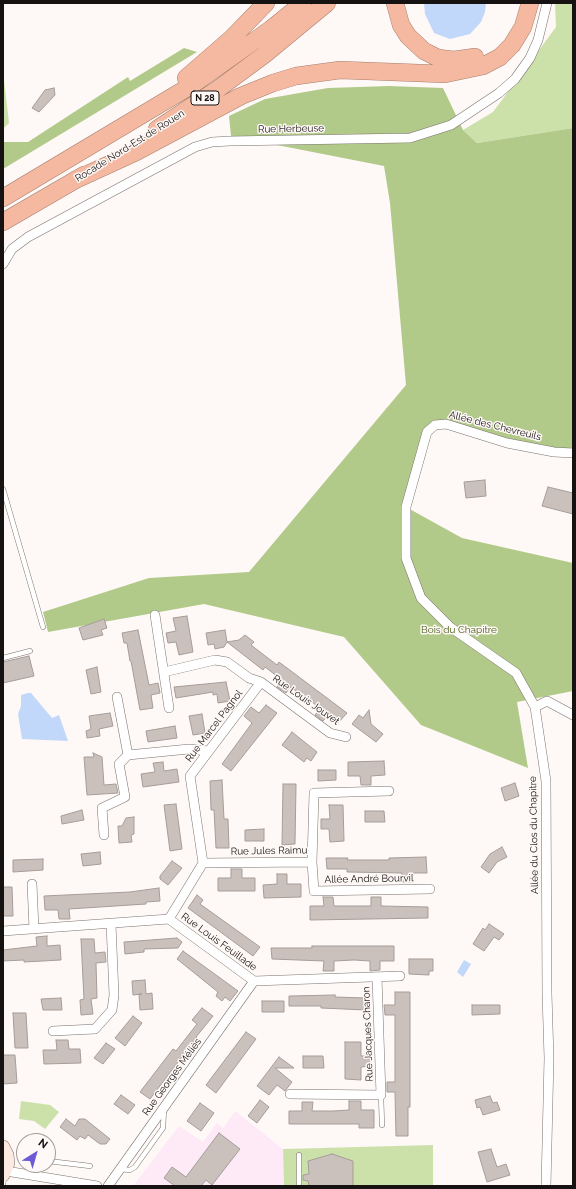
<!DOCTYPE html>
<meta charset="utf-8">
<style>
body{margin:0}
#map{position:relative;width:576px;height:1189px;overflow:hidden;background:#fef8f6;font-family:Raleway,sans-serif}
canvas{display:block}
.frame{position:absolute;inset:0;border:4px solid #151211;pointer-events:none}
.north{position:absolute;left:16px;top:1133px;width:40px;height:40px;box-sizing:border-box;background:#fef8f6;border:1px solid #a19c9a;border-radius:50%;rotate:37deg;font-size:11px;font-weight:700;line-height:16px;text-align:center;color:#151211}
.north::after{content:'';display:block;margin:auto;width:14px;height:18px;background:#6c5bd5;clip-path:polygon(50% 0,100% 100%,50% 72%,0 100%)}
</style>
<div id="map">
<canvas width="576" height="1189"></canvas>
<div class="frame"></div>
<div class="north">N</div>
</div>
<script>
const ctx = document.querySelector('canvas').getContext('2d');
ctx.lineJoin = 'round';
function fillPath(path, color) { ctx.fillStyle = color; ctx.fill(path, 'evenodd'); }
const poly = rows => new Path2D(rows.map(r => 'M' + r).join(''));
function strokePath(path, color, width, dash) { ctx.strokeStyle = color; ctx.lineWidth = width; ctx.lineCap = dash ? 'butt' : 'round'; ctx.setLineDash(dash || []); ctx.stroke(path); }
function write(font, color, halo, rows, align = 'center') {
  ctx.font = font + ' Raleway,sans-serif'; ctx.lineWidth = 3; ctx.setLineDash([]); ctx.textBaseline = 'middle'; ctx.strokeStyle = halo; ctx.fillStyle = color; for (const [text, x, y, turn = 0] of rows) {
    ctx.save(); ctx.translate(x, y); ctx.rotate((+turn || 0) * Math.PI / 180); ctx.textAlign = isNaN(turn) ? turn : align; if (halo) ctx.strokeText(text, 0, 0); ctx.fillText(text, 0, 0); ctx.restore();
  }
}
fillPath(poly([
 [235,1111,283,1149,284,1186,133,1186,179,1126,203,1142,217,1123,223,1128]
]), '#fee9f7');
fillPath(poly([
 [555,3,573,3,573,128,477,143,463,130,493,112,556,27],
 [3,71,9,123,3,129],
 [21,1101,50,1105,59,1112,45,1129,34,1121,19,1119],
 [433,1145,433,1186,284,1186,283,1149]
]), '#cce1aa');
fillPath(poly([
 [184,48,197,52,3,169,3,142,28,142,128,77,130,81],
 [389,86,443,88,463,130,477,143,573,128,573,453,554,452,446,424,427,432,406,507,462,538,573,563,573,691,517,702,528,768,421,725,344,637,204,604,48,632,43,612,149,578,249,572,406,385,390,203,384,166,231,136,229,116,265,99,328,88]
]), '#b2ca89');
fillPath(poly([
 [424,3,486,3,485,12,481,22,470,34,450,39,434,33,425,14],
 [28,693,31,693,52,718,59,715,68,741,22,739,18,714,21,706,21,695],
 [464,960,471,964,463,977,457,972]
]), '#c2d8fb');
const building = poly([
 [54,88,55,95,39,112,32,108,45,90,54,88],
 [485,480,486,496,466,498,464,482,485,480],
 [548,487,573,493,573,514,542,506,548,487],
 [187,616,193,652,179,655,176,642,168,643,166,633,176,631,173,618,187,616],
 [104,619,107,628,101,630,103,635,83,640,79,628,104,619],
 [138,630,149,685,158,683,160,693,151,695,153,708,140,710,131,661,130,661,127,643,124,643,122,633,138,630],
 [225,630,227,642,239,640,245,635,254,642,251,645,277,665,279,662,347,713,338,723,328,715,323,721,315,715,320,709,310,700,290,687,286,693,277,687,282,680,265,667,263,670,227,642,224,647,215,649,214,644,208,645,206,633,225,630],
 [29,656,34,676,3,683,3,662,29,656],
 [97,667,101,692,91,694,86,670,97,667],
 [226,682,230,701,218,703,217,694,213,695,213,692,176,698,174,687,226,682],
 [266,705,277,713,231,771,222,764,252,723,244,716,251,707,259,713,266,705],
 [369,710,371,724,383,734,376,742,352,724,359,715,363,718,369,710],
 [110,713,113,726,99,729,100,736,87,738,86,731,91,729,89,716,110,713],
 [202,714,205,733,193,735,189,716,202,714],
 [175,726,177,738,148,742,146,731,175,726],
 [292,732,317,752,311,761,307,758,304,762,282,745,292,732],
 [93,753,102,757,104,785,116,784,118,793,87,795,84,757,94,757,93,753],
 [384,761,385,775,371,776,371,785,361,785,360,776,348,776,348,762,384,761],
 [163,762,164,771,177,769,179,782,143,787,141,774,155,772,153,763,163,762],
 [318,770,336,770,336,780,318,781,318,770],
 [222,780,224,819,228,819,229,848,216,848,214,810,211,810,210,781,222,780],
 [515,783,519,796,505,801,501,788,515,783],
 [283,784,296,784,295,844,282,845,283,784],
 [176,804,182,849,170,851,164,805,176,804],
 [329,805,343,805,344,841,330,842,329,829,321,829,321,819,330,819,329,805],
 [82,810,84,820,62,824,61,816,82,810],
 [365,811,384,811,385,822,365,822,365,811],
 [134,817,134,834,131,835,132,842,119,843,118,826,122,826,126,818,134,817],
 [264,829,264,841,245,841,245,830,264,829],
 [502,847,507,857,497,862,489,873,481,867,490,854,502,847],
 [100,852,101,864,83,866,81,854,100,852],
 [426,857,427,873,413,873,413,882,402,882,402,873,347,872,347,869,327,869,326,858,348,858,347,860,389,860,389,858,426,857],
 [43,859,43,870,13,872,13,860,43,859],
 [172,861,182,868,168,885,160,879,160,876,172,861],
 [231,869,242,869,242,878,255,878,255,891,218,891,218,878,231,878,231,869],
 [277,874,287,874,287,884,301,884,301,897,264,898,263,885,277,884,277,874],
 [3,887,12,887,13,916,3,916,3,887],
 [159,888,160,901,146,902,146,904,69,909,70,919,59,919,58,910,45,910,44,896,130,892,159,888],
 [197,895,203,900,200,904,260,947,253,956,188,908,197,895],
 [323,897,333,897,334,906,371,906,371,897,381,897,381,906,428,907,428,918,310,920,310,906,324,906,323,897],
 [489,924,504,934,499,940,494,937,484,951,473,944,483,928,485,930,489,924],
 [47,936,47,946,60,945,61,960,24,962,24,960,3,961,3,950,37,946,36,937,47,936],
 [177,938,182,942,178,948,144,949,144,952,125,954,124,942,177,938],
 [81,939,94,939,95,953,105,952,106,962,96,963,97,998,91,999,93,1014,81,1015,80,1000,84,999,81,939],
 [312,946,394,946,394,961,380,961,380,970,370,971,370,961,354,960,334,961,334,971,323,971,324,961,272,959,271,948,312,948,312,946],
 [183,951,238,991,230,1001,225,997,222,1001,216,996,218,992,177,959,183,951],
 [409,959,433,959,433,971,429,971,429,975,409,974,409,959],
 [145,980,146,994,152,993,153,1009,140,1010,139,994,142,994,133,995,132,981,145,980],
 [395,992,410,992,410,1107,408,1107,408,1136,396,1136,395,1092,387,1092,387,1082,395,1082,395,1015,385,1015,384,1005,395,1005,395,992],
 [335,995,335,997,366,998,366,1010,321,1008,321,1006,289,1006,289,996,335,995],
 [61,998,62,1010,43,1010,41,999,61,998],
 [262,1001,284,1001,284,1012,262,1012,262,1001],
 [472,1005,500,1005,500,1014,472,1015,472,1005],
 [202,1008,213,1016,196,1037,199,1040,191,1051,188,1049,150,1099,140,1092,173,1049,176,1051,197,1024,192,1020,202,1008],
 [13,1013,26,1013,28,1048,15,1048,13,1013],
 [133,1016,142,1023,125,1046,115,1038,133,1016],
 [246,1032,256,1039,216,1093,206,1085,246,1032],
 [56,1040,68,1040,69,1049,80,1049,81,1063,44,1064,43,1050,57,1050,56,1040],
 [345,1042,361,1042,361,1056,370,1056,370,1066,361,1067,361,1080,345,1079,345,1042],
 [106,1043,115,1049,103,1064,94,1058,106,1043],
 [3,1055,15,1055,17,1083,3,1084,3,1055],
 [303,1056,323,1056,324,1068,303,1068,303,1056],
 [279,1057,294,1068,275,1068,292,1082,285,1091,277,1085,269,1095,257,1086,279,1057],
 [121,1095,135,1105,128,1114,114,1104,121,1095],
 [490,1096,493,1103,497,1102,500,1110,483,1115,480,1107,477,1108,475,1100,490,1096],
 [260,1100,269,1107,257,1123,248,1116,260,1100],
 [349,1101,361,1101,361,1110,374,1110,374,1128,359,1128,359,1124,289,1124,289,1111,302,1111,302,1102,313,1102,312,1111,333,1111,349,1110,349,1101],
 [200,1103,214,1113,201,1131,187,1121,200,1103],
 [66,1119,75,1126,79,1119,85,1119,110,1139,106,1144,100,1144,88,1135,85,1139,80,1136,77,1140,60,1127,66,1119],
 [219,1133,240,1149,212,1185,206,1180,201,1186,175,1186,164,1178,172,1167,186,1177,219,1133],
 [491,1149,497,1167,506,1164,510,1175,487,1182,478,1152,491,1149],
 [332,1154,353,1161,353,1186,309,1186,308,1181,303,1180,303,1175,309,1174,308,1161,332,1154]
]);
fillPath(building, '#cac1bd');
strokePath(building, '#a69d99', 1);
const lane = poly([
 [3,489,43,627],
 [3,658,30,651],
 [381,1095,382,1125],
 [48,1161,90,1166],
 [120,1169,130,1170,135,1167,163,1128,164,1109],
 [38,1176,40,1165],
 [3,1186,4,1176],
 [299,1186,299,1155]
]);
const street = poly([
 [3,264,12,249,28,237,195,147,212,142,230,141,410,138,451,125,499,93,515,79,530,58,538,40,547,3],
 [155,615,169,708],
 [164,672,215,660,227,662,249,678,261,682,330,733,346,737],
 [535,707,547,701,573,715],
 [128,755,189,749,208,751],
 [104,835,102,808,125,797,119,764,128,755,117,697],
 [312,862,314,891,430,889],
 [203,863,312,862,314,793,389,791],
 [32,884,34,929],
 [169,919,203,863,190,776,261,682],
 [3,931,169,919,254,981,400,976],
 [53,1031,95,1029,112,1010,114,995,111,924],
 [290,1094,381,1095,377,977],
 [6,1171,97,1186],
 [108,1186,254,981],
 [546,1186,549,1058,547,994,546,781,535,707,516,673,450,627,421,598,406,558,406,507,427,432,435,425,446,424,507,443,554,452,573,453]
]);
const secondary = poly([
 [3,1147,7,1155,8,1163,3,1175]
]);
const highway = poly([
 [395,3,401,25,408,36,424,51,438,58,454,60,475,57],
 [186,78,232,38,266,3],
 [157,129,218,89,264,55,327,3],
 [75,180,136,152,241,96,273,83,296,76,340,70,445,74,483,66,500,57,512,45,523,27,530,3],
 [3,198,192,85,271,29,303,3],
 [3,222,84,175]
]);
strokePath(lane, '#7a726e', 5.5);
strokePath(street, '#7a726e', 10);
strokePath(secondary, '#7a726e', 14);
strokePath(highway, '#a67f6e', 18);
strokePath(lane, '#fff', 4.5);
strokePath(street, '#fff', 9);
strokePath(secondary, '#fceae2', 13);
strokePath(highway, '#f4b9a0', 17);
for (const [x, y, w] of [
 [205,98,28]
]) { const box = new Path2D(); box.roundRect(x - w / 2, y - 7, w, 14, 3); ctx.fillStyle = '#fef8f6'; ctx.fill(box); strokePath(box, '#151211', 1); }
write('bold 9px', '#151211', null, [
 ["N 28",205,98]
]);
write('10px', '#151211', '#fef8f6', [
 ["Rue Herbeuse",291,129,-1],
 ["Rocade Nord-Est de Rouen",130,146,-32],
 ["Allée des Chevreuils",495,426,14],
 ["Rue Louis Jouvet",306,700,35],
 ["Rue Marcel Pagnol",214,726,-53],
 ["Allée du Clos du Chapitre",534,835,-91],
 ["Rue Jules Raimu",269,851,-1],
 ["Allée André Bourvil",369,879,-1],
 ["Rue Louis Feuillade",219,942,36],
 ["Rue Jacques Charon",368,1034,-92],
 ["Rue Georges Méliès",172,1077,-54]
]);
write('10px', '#4a5e1a', '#fef8f6', [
 ["Bois du Chapitre",459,630]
]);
</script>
